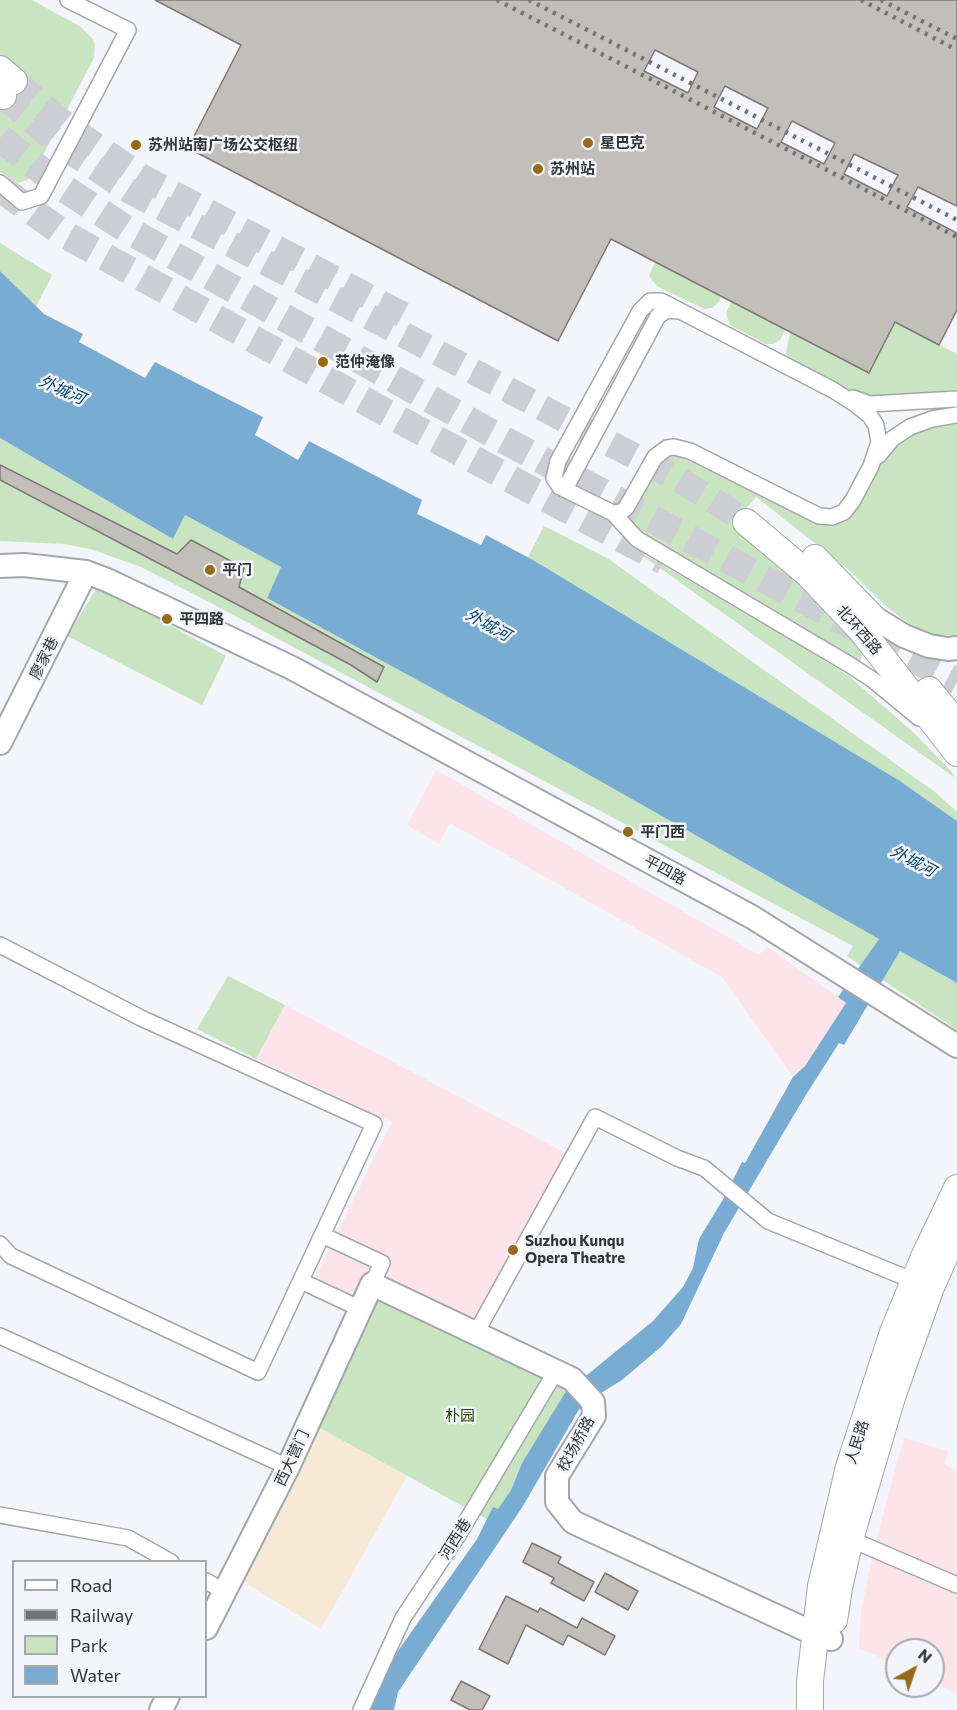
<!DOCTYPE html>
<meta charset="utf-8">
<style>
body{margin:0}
#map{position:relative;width:957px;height:1710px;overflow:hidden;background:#f3f5fa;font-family:Commissioner,sans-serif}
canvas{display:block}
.legend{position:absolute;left:12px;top:1560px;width:195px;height:138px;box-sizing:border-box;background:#f3f5fa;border:2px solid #a6a8ac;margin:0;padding:8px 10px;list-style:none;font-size:18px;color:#333436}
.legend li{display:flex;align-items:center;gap:12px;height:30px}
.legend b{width:30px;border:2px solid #a6a8ac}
.north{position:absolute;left:885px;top:1638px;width:60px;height:60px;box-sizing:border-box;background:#f3f5fa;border:2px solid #a6a8ac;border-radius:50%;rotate:40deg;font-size:16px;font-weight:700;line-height:24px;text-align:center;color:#333436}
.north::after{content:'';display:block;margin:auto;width:21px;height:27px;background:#966a17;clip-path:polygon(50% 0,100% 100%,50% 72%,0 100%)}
</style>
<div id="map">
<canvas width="957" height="1710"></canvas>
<ul class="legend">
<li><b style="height:8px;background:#fff"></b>Road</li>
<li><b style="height:8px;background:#717275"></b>Railway</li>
<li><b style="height:16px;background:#c9e4c0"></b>Park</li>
<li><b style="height:16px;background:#79acd2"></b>Water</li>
</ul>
<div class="north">N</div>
</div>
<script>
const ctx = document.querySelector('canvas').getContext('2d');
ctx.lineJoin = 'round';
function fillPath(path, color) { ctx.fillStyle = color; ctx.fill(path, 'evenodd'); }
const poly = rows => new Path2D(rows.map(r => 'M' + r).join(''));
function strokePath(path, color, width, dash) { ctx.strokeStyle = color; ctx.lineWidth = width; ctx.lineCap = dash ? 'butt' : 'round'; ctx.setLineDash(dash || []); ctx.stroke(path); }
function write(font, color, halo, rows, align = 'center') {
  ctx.font = font + ' Commissioner,"Noto Sans SC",sans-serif'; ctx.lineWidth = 5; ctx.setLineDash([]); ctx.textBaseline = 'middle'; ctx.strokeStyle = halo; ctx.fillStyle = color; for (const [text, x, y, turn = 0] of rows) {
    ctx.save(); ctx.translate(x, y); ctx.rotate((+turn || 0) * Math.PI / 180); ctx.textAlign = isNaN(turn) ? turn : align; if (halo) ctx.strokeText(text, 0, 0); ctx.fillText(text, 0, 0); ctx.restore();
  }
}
fillPath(poly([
 [436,770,759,955,767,947,847,1003,805,1066,793,1077,722,977,450,823,439,844,407,825],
 [285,1005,571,1156,483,1328,348,1314,307,1294,392,1122,256,1059],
 [904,1438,948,1451,945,1465,957,1471,957,1694,933,1682,933,1650,897,1650,897,1665,859,1648,861,1612,874,1548]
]), '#fde3ea');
fillPath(poly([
 [318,1427,407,1476,321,1629,240,1580]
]), '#f6e9d5');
fillPath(poly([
 [0,0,32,0,81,27,93,39,95,45,94,58,34,172,27,180,18,183,0,172],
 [0,243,52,275,36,307,0,271],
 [655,262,721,297,719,302,712,308,704,309,657,286,649,276],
 [731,302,785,330,780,340,774,344,766,344,730,325,726,313],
 [895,322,957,354,957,389,923,395,869,396,858,394,799,365,787,356,786,352,790,332,869,373],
 [957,420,957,635,936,635,912,626,887,607,848,569,756,497,732,525,805,589,856,642,862,655,860,663,648,540,626,518,655,463,673,453,691,458,803,518,825,525,837,524,851,514,883,455,913,430],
 [0,438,173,539,185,515,281,567,267,598,538,746,957,983,957,1030,847,956,853,946,209,602,141,567,90,549,64,544,0,541],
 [544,526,607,558,935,792,957,812,957,821,900,781,528,557],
 [626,544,795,642,850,677,914,733,951,771,955,778],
 [96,589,122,599,226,656,202,705,67,636],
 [228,976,285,1005,256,1059,197,1029],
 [379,1292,574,1384,522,1463,511,1490,498,1510,493,1508,488,1520,318,1427]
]), '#c9e4c0');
fillPath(poly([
 [0,271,44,314,83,334,79,342,145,378,155,362,263,417,255,435,298,460,309,441,422,500,417,514,481,545,486,535,533,560,900,781,957,821,957,983,900,951,844,1045,839,1043,804,1098,724,1233,681,1324,662,1346,622,1380,585,1403,578,1411,523,1506,398,1692,394,1710,370,1710,377,1685,388,1665,477,1539,493,1507,498,1509,511,1490,522,1463,565,1393,653,1321,683,1287,693,1268,699,1239,725,1196,742,1162,745,1163,793,1077,805,1066,846,1003,838,997,879,939,538,746,267,598,281,567,185,515,173,539,0,438]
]), '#79acd2');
const building = poly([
 [155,0,957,0,957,206,918,187,907,207,957,233,957,310,939,345,895,322,869,373,611,239,558,341,188,148,241,45,155,0],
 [655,50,698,72,688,93,644,71,655,50],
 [725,86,768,108,757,129,714,107,725,86],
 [792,121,835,143,824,164,781,142,792,121],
 [854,154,898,175,887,196,844,174,854,154],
 [0,465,177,554,191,540,244,568,239,587,384,667,377,682,351,665,240,606,0,480,0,465],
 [532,1543,561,1557,558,1563,594,1582,584,1601,551,1583,554,1578,523,1562,532,1543],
 [605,1573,638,1591,628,1610,595,1592,605,1573],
 [506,1596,538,1612,540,1608,577,1628,582,1618,615,1636,605,1655,568,1635,563,1645,526,1625,508,1664,479,1649,506,1596],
 [461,1681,490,1696,482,1710,470,1710,451,1700,461,1681]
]);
fillPath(building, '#c2beba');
strokePath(building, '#7c7975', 1.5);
strokePath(poly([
 [14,81,67,126,142,177,403,315],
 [3,96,58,143,130,191,676,478,713,500,746,522]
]), '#cdced3', 26, [26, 13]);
strokePath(poly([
 [0,138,62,187,126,229,491,433,957,682],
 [0,188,64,234,383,411,664,561]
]), '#cdced3', 28, [28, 14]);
const street = poly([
 [0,183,22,202,41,196,128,30,68,0],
 [853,398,870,404,957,399],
 [878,456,892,439,910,427,932,419,957,415],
 [565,489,658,316,667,310,679,311],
 [613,513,621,512,626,508,655,457,667,448,674,447,690,451,819,516,832,517,844,512,853,500,871,466,879,442,876,425,870,416,855,404,833,390,661,301,650,301,640,311,558,461,554,478,560,487,613,513,637,539,850,665,873,680,919,718],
 [0,945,141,1018,374,1124,258,1372,11,1256,0,1244],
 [322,1235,382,1263,372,1284],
 [301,1281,361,1309],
 [476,1333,595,1117,677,1158,704,1168,768,1221,914,1281],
 [0,1336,288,1467],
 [0,1515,128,1538,171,1562],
 [850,1539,957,1585],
 [206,1581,225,1592],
 [361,1710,403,1618,460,1532,556,1371]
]);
const secondary = poly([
 [0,566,24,565,86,572,107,580,292,668,752,917,957,1046],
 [873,617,904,636,929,646,948,649,957,648],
 [0,743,86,572],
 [206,1628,288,1467,372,1284,572,1379,593,1402,594,1416,557,1476,557,1502,573,1522,815,1634,831,1639],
 [161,1710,168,1696]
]);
const primary = poly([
 [0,69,14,81],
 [0,93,3,96],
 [746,522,808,574,861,630,957,753],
 [815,558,875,620],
 [929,690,957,724],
 [834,1620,839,1588,850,1539,892,1397,931,1287,957,1229],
 [810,1710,810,1681,821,1586,849,1467,893,1332,924,1257,957,1188]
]);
strokePath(street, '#a4a6ab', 18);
strokePath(secondary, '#a4a6ab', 26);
strokePath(primary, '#a4a6ab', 28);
strokePath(street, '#fff', 15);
strokePath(secondary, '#fff', 22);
strokePath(primary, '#fff', 26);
strokePath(poly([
 [497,0,957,237],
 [529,0,957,220],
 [861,0,957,50],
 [881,0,957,39]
]), '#717275', 4.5, [3, 6]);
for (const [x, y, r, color] of [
 [588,143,6,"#966a17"],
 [136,145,6,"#966a17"],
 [538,169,6,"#966a17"],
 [323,362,6,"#966a17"],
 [210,570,6,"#966a17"],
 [167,619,6,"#966a17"],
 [628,832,6,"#966a17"],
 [513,1250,6,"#966a17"]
]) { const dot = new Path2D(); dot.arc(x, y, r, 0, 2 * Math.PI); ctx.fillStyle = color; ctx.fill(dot); strokePath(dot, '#f3f5fa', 2); }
write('bold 15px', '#333436', '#f3f5fa', [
 ["星巴克",600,143],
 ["苏州站南广场公交枢纽",148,145],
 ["苏州站",550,169],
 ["范仲淹像",335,362],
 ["平门",222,570],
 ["平四路",179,619],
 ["平门西",640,832],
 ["Suzhou Kunqu",525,1241],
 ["Opera Theatre",525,1258]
], 'left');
write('15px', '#333436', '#f3f5fa', [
 ["北环西路",859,630,49],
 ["廖家巷",44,658,-64],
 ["平四路",665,870,28],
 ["人民路",857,1442,-72],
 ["校场桥路",576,1444,-61],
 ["西大营门",292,1458,-65],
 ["河西巷",455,1539,-58]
]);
write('15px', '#1b4903', '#f3f5fa', [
 ["朴园",460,1416]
]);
write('italic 16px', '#05476c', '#f3f5fa', [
 ["外城河",62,390,24],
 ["外城河",488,625,29],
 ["外城河",913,861,28]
]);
</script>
